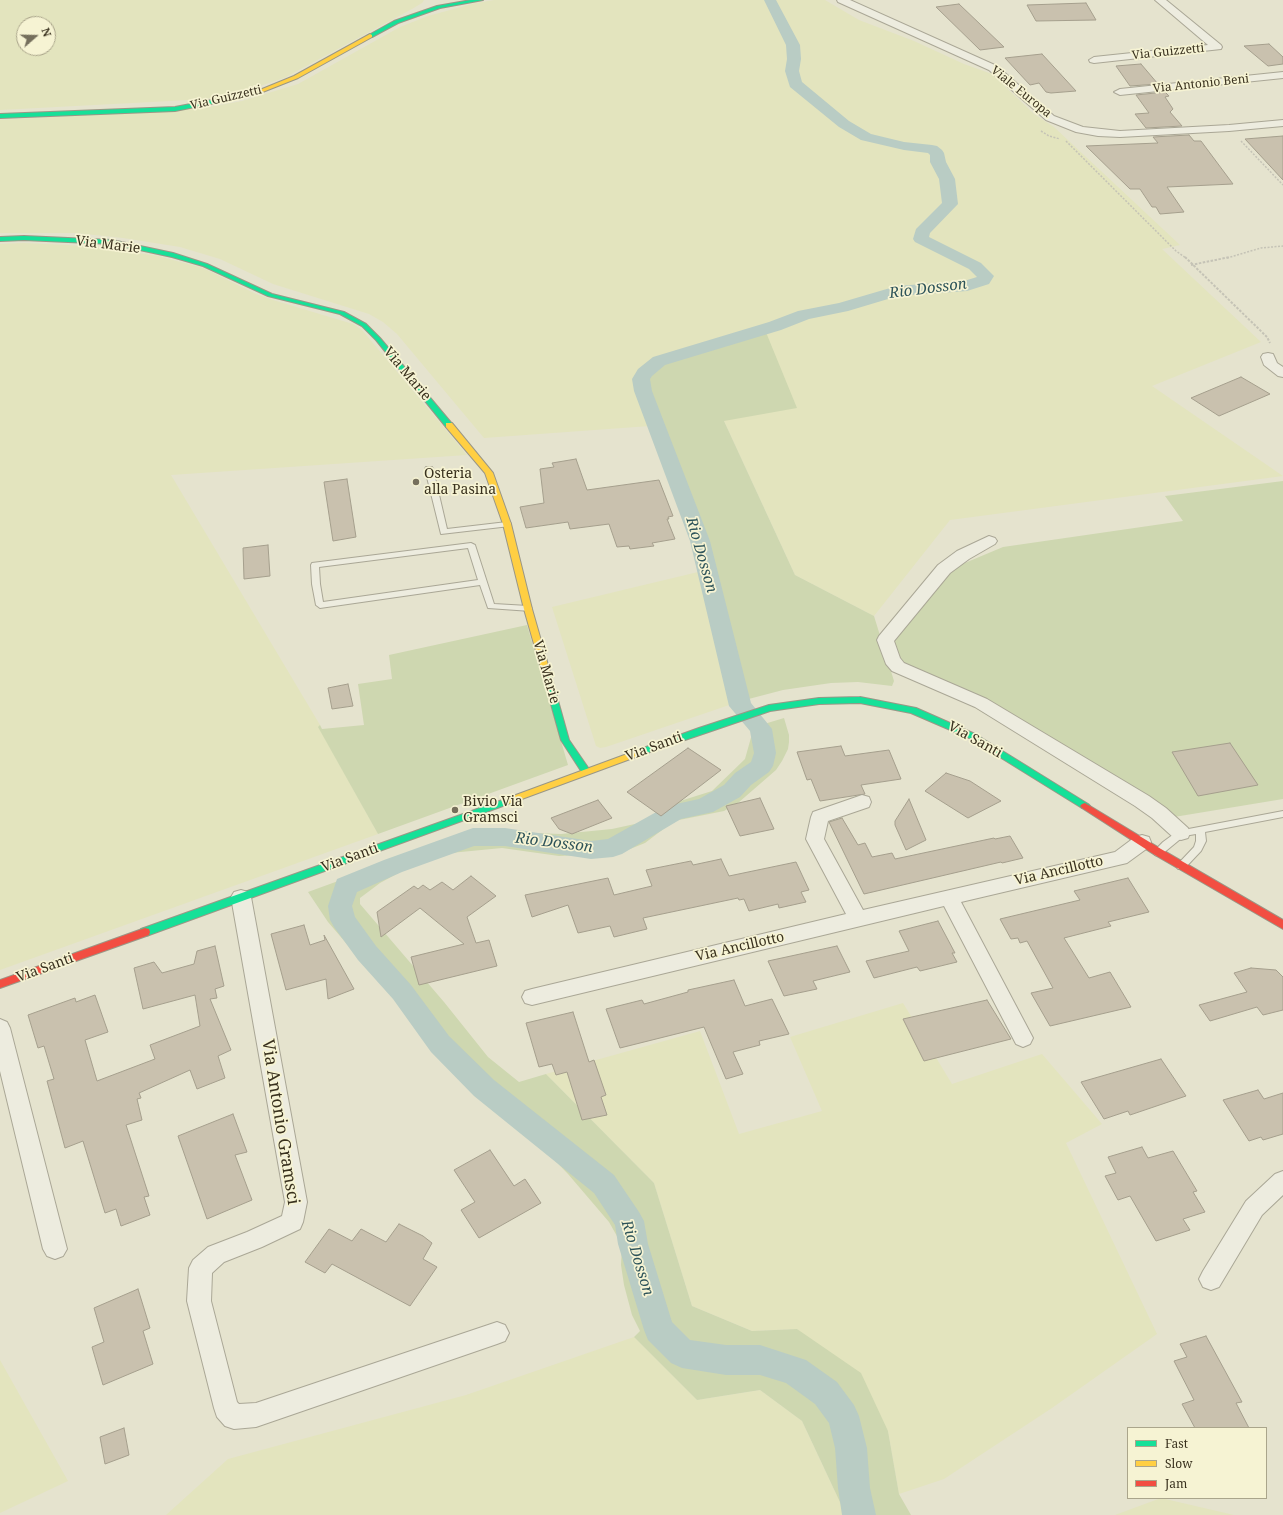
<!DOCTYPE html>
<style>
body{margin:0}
#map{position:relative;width:1283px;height:1515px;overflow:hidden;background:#e5e3ce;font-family:"Noto Serif",serif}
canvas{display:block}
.legend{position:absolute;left:1127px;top:1427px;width:140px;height:72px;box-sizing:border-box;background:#f6f3d3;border:1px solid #aaa58b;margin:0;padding:5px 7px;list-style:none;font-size:12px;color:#39311e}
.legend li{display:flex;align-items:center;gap:8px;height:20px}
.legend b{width:20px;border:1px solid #aaa58b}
.north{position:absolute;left:16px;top:16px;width:40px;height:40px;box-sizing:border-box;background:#f6f3d3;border:1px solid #aaa58b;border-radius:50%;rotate:70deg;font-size:11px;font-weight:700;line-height:16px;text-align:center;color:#39311e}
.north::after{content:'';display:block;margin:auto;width:14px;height:18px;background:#756f5c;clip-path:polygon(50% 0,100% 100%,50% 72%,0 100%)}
</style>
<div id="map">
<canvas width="1283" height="1515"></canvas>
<ul class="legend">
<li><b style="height:5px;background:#16e098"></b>Fast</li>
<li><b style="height:5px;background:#ffcf43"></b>Slow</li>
<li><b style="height:5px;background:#f24e42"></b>Jam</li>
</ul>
<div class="north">N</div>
</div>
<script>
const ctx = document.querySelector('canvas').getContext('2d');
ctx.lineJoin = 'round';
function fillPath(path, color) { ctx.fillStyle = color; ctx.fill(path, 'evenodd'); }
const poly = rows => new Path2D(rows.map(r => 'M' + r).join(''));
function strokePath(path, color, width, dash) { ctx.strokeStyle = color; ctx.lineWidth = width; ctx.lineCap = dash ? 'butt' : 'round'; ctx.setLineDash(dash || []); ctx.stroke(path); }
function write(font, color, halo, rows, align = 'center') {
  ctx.font = font + ' "Noto Serif",serif'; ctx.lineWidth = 3.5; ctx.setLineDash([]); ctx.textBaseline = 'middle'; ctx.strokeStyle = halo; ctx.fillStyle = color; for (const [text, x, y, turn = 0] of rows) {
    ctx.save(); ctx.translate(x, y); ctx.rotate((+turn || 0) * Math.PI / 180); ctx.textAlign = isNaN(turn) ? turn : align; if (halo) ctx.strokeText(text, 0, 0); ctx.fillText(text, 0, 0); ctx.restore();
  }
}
fillPath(poly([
 [0,0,424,0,422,3,412,9,284,78,236,94,214,98,189,100,0,110],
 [24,24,48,24,48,48,24,48],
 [494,0,825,0,859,20,914,41,964,64,992,74,1034,114,1054,127,1180,245,1162,249,1261,342,1152,386,1283,476,950,520,874,616,795,575,724,421,654,358,635,375,650,426,484,438,397,334,383,322,369,314,273,284,220,259,180,247,123,238,76,233,0,233,0,120,188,109,216,106,242,101,298,84,400,27,428,16,476,3],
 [23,243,68,245,112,249,158,256,203,268,256,294,273,300,353,324,362,330,467,455,171,475,320,725,319,727,378,834,0,970,0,244],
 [698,572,741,701,606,747,600,748,596,746,552,607],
 [903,1003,952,1084,1042,1054,1102,1124,1066,1143,1157,1334,1052,1408,944,1479,899,1494,888,1431,797,1329,752,1331,692,1306,654,1183,546,1074,700,1031,739,1134,822,1111,790,1037],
 [634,1337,697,1400,760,1390,802,1421,846,1515,166,1515,228,1459,466,1395],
 [0,1360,68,1481,0,1513],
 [1161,1498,1234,1515,1115,1515]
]), '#e3e4be');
fillPath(poly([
 [763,325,797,408,724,421,795,575,874,616,894,681,892,686,858,682,831,683,783,690,741,701,698,572,692,538,671,476,650,426,635,375,654,358],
 [1283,481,1283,799,1174,817,1044,749,898,662,892,635,940,578,960,565,1003,547,1183,521,1165,496],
 [527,625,568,765,378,834,318,727,320,725,322,729,364,725,358,684,392,679,389,655],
 [784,718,789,735,789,742,788,749,782,761,776,770,738,803,724,811,674,821,645,843,630,849,607,854,559,856,502,848,440,854,417,863,380,883,360,898,360,904,444,1002,488,1057,519,1082,546,1074,654,1183,692,1306,752,1331,797,1329,861,1373,888,1431,899,1494,911,1515,846,1515,802,1421,760,1390,697,1400,634,1337,640,1331,632,1315,624,1285,621,1265,622,1245,609,1222,568,1174,536,1141,457,1078,412,1020,328,922,308,892,475,831,561,834,612,829,644,822,677,802,712,791,745,759,752,734,751,728]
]), '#ced7b0');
fillPath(poly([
 [764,0,776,0,800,45,801,59,799,71,802,82,849,121,871,134,904,142,932,145,937,146,942,150,944,153,946,162,955,179,958,204,930,233,929,237,981,263,994,276,989,284,967,291,898,296,848,311,809,319,781,330,665,365,652,376,650,379,652,391,710,541,751,703,772,729,776,753,773,766,769,772,751,785,740,797,713,812,681,819,622,854,613,857,591,859,505,846,474,846,402,872,357,892,352,906,355,917,376,946,411,985,449,1036,494,1080,614,1175,639,1212,644,1221,648,1244,672,1322,690,1340,726,1345,760,1345,806,1360,837,1382,854,1405,859,1416,867,1448,870,1488,876,1515,842,1515,838,1488,835,1448,829,1423,815,1404,786,1383,760,1375,726,1375,682,1368,671,1363,648,1340,644,1330,618,1244,615,1225,594,1193,474,1096,431,1052,393,999,358,960,334,927,330,920,328,906,337,879,384,860,473,828,505,828,591,841,608,839,667,806,699,799,724,785,735,773,751,762,754,753,750,731,729,706,690,541,634,391,632,379,638,369,653,357,769,322,798,311,839,303,897,286,964,281,977,277,969,269,915,242,913,239,916,229,942,203,939,179,930,162,930,155,928,153,904,150,861,140,839,127,790,87,785,71,787,59,786,45,764,0]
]), '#b9ccc4');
const building = poly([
 [1086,3,1096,20,1036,21,1027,5,1086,3],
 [959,4,1004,47,980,50,936,7,959,4],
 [1269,44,1283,57,1283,64,1268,66,1244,46,1269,44],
 [1042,54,1076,91,1051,93,1046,92,1039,83,1030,85,1005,58,1042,54],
 [1141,64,1158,84,1130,86,1116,66,1141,64],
 [1165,92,1169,96,1165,97,1173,109,1170,112,1182,126,1146,128,1135,114,1149,113,1136,95,1165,92],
 [1189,135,1194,141,1201,141,1233,184,1167,187,1184,212,1160,214,1156,207,1152,207,1140,189,1130,189,1086,146,1158,143,1153,137,1189,135],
 [1283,136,1283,180,1245,139,1283,136],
 [1241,377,1270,394,1219,416,1191,398,1241,377],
 [576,459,587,490,659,480,673,516,668,517,669,519,667,519,675,539,652,543,654,546,630,549,629,546,617,547,609,524,570,529,568,522,526,528,520,507,544,503,540,469,554,467,552,463,576,459],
 [347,479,356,537,333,541,324,482,347,479],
 [268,545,270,576,244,579,243,548,268,545],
 [348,684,353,706,332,709,328,688,348,684],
 [1230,743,1258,785,1198,796,1172,752,1230,743],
 [841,746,845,756,889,750,901,779,861,785,865,794,820,801,811,779,807,780,797,752,841,746],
 [688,748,721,770,661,816,627,792,688,748],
 [946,773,970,781,1001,801,968,818,925,791,946,773],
 [760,798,774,829,740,836,726,806,760,798],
 [909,799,926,840,906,850,895,825,895,821,909,799],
 [598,800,612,818,572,834,559,829,551,818,598,800],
 [842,818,858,845,865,843,872,857,892,853,895,859,994,838,995,839,1010,836,1023,858,1002,863,1001,862,864,894,829,822,842,818],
 [721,859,729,876,796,862,809,890,801,892,806,902,779,908,778,904,749,911,744,899,739,900,738,898,643,918,647,929,614,937,610,926,578,933,568,905,532,917,525,895,608,878,614,895,652,886,646,870,691,861,693,865,721,859],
 [471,876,496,896,467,917,476,943,489,940,497,966,419,985,411,957,464,944,420,908,381,937,377,912,414,886,418,889,423,885,430,890,442,882,453,890,471,876],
 [1128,878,1149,912,1108,922,1111,926,1064,938,1089,978,1110,972,1131,1007,1050,1026,1031,993,1053,988,1027,941,1020,943,1018,938,1011,939,1000,919,1080,900,1074,891,1128,878],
 [938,921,955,953,952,953,957,962,920,971,917,967,874,978,866,961,909,951,899,931,938,921],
 [304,925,310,945,325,940,324,935,354,989,328,999,326,979,286,990,271,934,304,925],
 [215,946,224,986,215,989,217,998,210,999,231,1050,218,1056,225,1078,197,1089,190,1070,139,1093,141,1098,137,1099,142,1120,126,1125,149,1196,144,1197,150,1215,121,1226,116,1209,105,1213,83,1141,65,1148,47,1081,54,1079,44,1046,38,1048,28,1015,75,998,76,1002,95,995,108,1032,85,1040,97,1081,155,1059,150,1045,200,1026,195,995,143,1009,134,968,154,962,162,973,194,964,197,951,215,946],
 [837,946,850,972,813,981,817,989,784,996,768,961,837,946],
 [1251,968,1276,970,1283,977,1283,1010,1263,1015,1257,1007,1210,1021,1199,1005,1247,992,1234,973,1251,968],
 [734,980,745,1006,772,999,789,1034,759,1041,760,1045,733,1052,743,1074,726,1079,704,1027,620,1048,606,1009,642,1000,644,1004,688,992,688,990,734,980],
 [987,1000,1011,1039,924,1061,903,1019,987,1000],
 [573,1012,589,1062,594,1060,606,1095,601,1097,607,1115,582,1120,567,1072,556,1075,552,1064,539,1067,526,1023,573,1012],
 [1161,1059,1186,1096,1130,1115,1128,1111,1104,1119,1081,1082,1161,1059],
 [1258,1090,1264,1099,1283,1093,1283,1134,1263,1140,1261,1137,1249,1141,1223,1100,1258,1090],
 [233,1114,247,1152,235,1155,252,1200,207,1219,178,1136,233,1114],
 [1142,1147,1148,1158,1173,1151,1197,1191,1193,1192,1205,1212,1183,1219,1190,1230,1156,1241,1130,1196,1118,1200,1105,1176,1116,1173,1108,1157,1142,1147],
 [490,1150,514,1186,525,1179,541,1203,479,1238,461,1210,475,1202,454,1170,490,1150],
 [399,1224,423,1236,432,1243,423,1259,437,1267,410,1306,332,1264,325,1273,305,1262,329,1229,352,1241,361,1229,386,1242,399,1224],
 [138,1289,150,1328,143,1331,153,1364,103,1385,92,1347,104,1342,94,1308,138,1289],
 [1206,1336,1242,1402,1236,1403,1249,1428,1195,1428,1182,1404,1194,1400,1174,1361,1187,1357,1180,1344,1206,1336],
 [124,1428,129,1455,105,1464,100,1437,124,1428]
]);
fillPath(building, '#c9c1ae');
strokePath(building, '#a59f8d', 1);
const lane = poly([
 [426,467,432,467,433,469,447,529,507,522,510,522,511,524,510,526,441,534,425,469,426,467],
 [471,543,475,545,494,604,528,606,531,607,532,609,531,611,488,608,480,585,320,608,316,605,312,584,311,565,312,563,471,543],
 [468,548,478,580,323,602,320,584,319,567,468,548],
 [1283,811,1283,817,1205,832,1206,841,1201,851,1184,869,1178,869,1176,866,1194,847,1196,841,1196,834,1184,836,1161,855,1158,856,1155,855,1153,852,1163,842,1178,831,1283,811]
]);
const street = poly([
 [837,0,850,0,997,66,1054,116,1083,127,1120,131,1229,125,1283,120,1283,126,1229,131,1120,137,1098,136,1076,132,1046,120,989,70,838,2,837,0],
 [1155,0,1166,0,1221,45,1222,47,1221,49,1094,63,1090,62,1089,60,1094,57,1208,45,1155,0],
 [1283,72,1283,78,1120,95,1114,92,1120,89,1283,72],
 [1268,353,1273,354,1277,363,1283,367,1283,377,1278,376,1264,365,1261,357,1263,354,1268,353],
 [989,536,995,538,997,541,995,544,969,559,950,573,894,641,900,658,904,663,987,699,1149,796,1166,808,1188,828,1190,833,1188,838,1181,840,1174,838,1152,818,1135,806,975,707,892,671,886,664,877,640,879,636,938,565,957,551,989,536],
 [862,795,869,797,871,802,869,807,828,821,824,839,863,910,1115,852,1135,837,1142,835,1149,837,1151,842,1149,847,1127,863,961,902,1033,1038,1030,1044,1023,1047,1016,1044,944,906,532,1005,525,1003,522,997,525,991,532,989,846,914,806,839,811,817,813,812,862,795],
 [241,890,248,892,251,897,307,1202,303,1222,300,1229,262,1247,224,1262,212,1273,211,1301,237,1402,239,1404,256,1403,497,1322,505,1325,509,1333,505,1341,497,1344,256,1427,234,1429,225,1426,217,1417,214,1408,187,1301,189,1268,193,1260,208,1247,247,1232,282,1216,285,1202,231,897,234,892,241,890],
 [0,1019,7,1022,10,1028,67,1249,63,1256,55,1259,47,1256,43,1249,0,1071,0,1019],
 [1283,1171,1283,1195,1262,1215,1219,1287,1211,1290,1203,1287,1199,1279,1203,1271,1246,1201,1275,1174,1283,1171]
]);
const fast = poly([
 [471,0,483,0,440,8,398,23,372,37,367,36,394,21,437,6,471,0],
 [253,92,255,93,255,95,175,111,0,118,0,114,175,107,253,92],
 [24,236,112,240,173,253,207,264,272,294,344,312,366,324,380,338,453,425,449,427,446,427,376,340,362,326,340,314,268,296,203,266,172,257,112,244,24,240,0,241,0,237,24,236],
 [546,669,550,672,569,740,591,772,589,774,583,774,561,740,542,672,546,669],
 [860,697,916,708,975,734,1088,804,1090,806,1088,808,1082,808,969,738,911,713,860,703,819,704,770,711,641,755,638,756,634,753,635,751,699,728,769,705,819,698,860,697],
 [508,798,511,799,513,801,511,803,149,935,145,936,141,935,140,932,141,929,508,798]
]);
const slow = poly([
 [370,34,372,35,372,37,298,78,255,95,250,94,294,76,370,34],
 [446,423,452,423,493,473,511,524,532,609,550,672,549,674,546,675,542,672,524,609,503,524,485,473,446,427,446,423],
 [638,750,642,753,641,755,511,803,508,804,503,801,505,799,638,750]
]);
const jam = poly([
 [1085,803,1161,849,1283,920,1283,929,1155,855,1082,808,1080,806,1082,804,1085,803],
 [145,928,149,929,150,932,149,935,0,988,0,980,145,928]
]);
strokePath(lane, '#aaa796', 2);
strokePath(street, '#aaa796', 2);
strokePath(fast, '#9a9786', 2);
strokePath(slow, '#9a9786', 2);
strokePath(jam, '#9a9786', 2);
strokePath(poly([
 [1041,131,1049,136,1060,139],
 [1066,141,1176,251,1186,258],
 [1241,141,1283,185],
 [1227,258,1261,248,1283,246]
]), '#c5c3b6', 1.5, [2, 1.5]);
strokePath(poly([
 [1185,257,1267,337,1270,343],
 [1191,265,1230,257]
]), '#c5c3b6', 2, [2.5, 1.5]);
fillPath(lane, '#edecdf');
fillPath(street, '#edecdf');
fillPath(fast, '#16e098');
fillPath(slow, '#ffcf43');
fillPath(jam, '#f24e42');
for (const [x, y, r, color] of [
 [416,482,4,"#756f5c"],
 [455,810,4,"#756f5c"]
]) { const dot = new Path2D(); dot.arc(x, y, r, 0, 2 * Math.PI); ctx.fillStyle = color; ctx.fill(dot); strokePath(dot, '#f6f3d3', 1.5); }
write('12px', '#39311e', '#f6f3d3', [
 ["Via Guizzetti",1168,52,-6],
 ["Via Antonio Beni",1201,84,-6],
 ["Viale Europa",1021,92,39],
 ["Via Guizzetti",226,98,-13]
]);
write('14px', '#39311e', '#f6f3d3', [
 ["Via Marie",108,245,7],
 ["Via Marie",407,374,50],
 ["Via Marie",546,672,74],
 ["Via Santi",975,740,29],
 ["Via Santi",654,747,-20],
 ["Via Santi",350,858,-20],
 ["Via Ancillotto",1059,871,-13],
 ["Via Ancillotto",740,947,-13],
 ["Via Santi",45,968,-20]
]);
write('14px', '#39311e', '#f6f3d3', [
 ["Osteria",424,474],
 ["alla Pasina",424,490],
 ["Bivio Via",463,802],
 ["Gramsci",463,818]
], 'left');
write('italic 15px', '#2d5359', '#f6f3d3', [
 ["Rio Dosson",928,289,-7],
 ["Rio Dosson",701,555,74],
 ["Rio Dosson",554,843,7],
 ["Rio Dosson",637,1258,73]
]);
write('17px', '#39311e', '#f6f3d3', [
 ["Via Antonio Gramsci",280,1122,81]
]);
</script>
